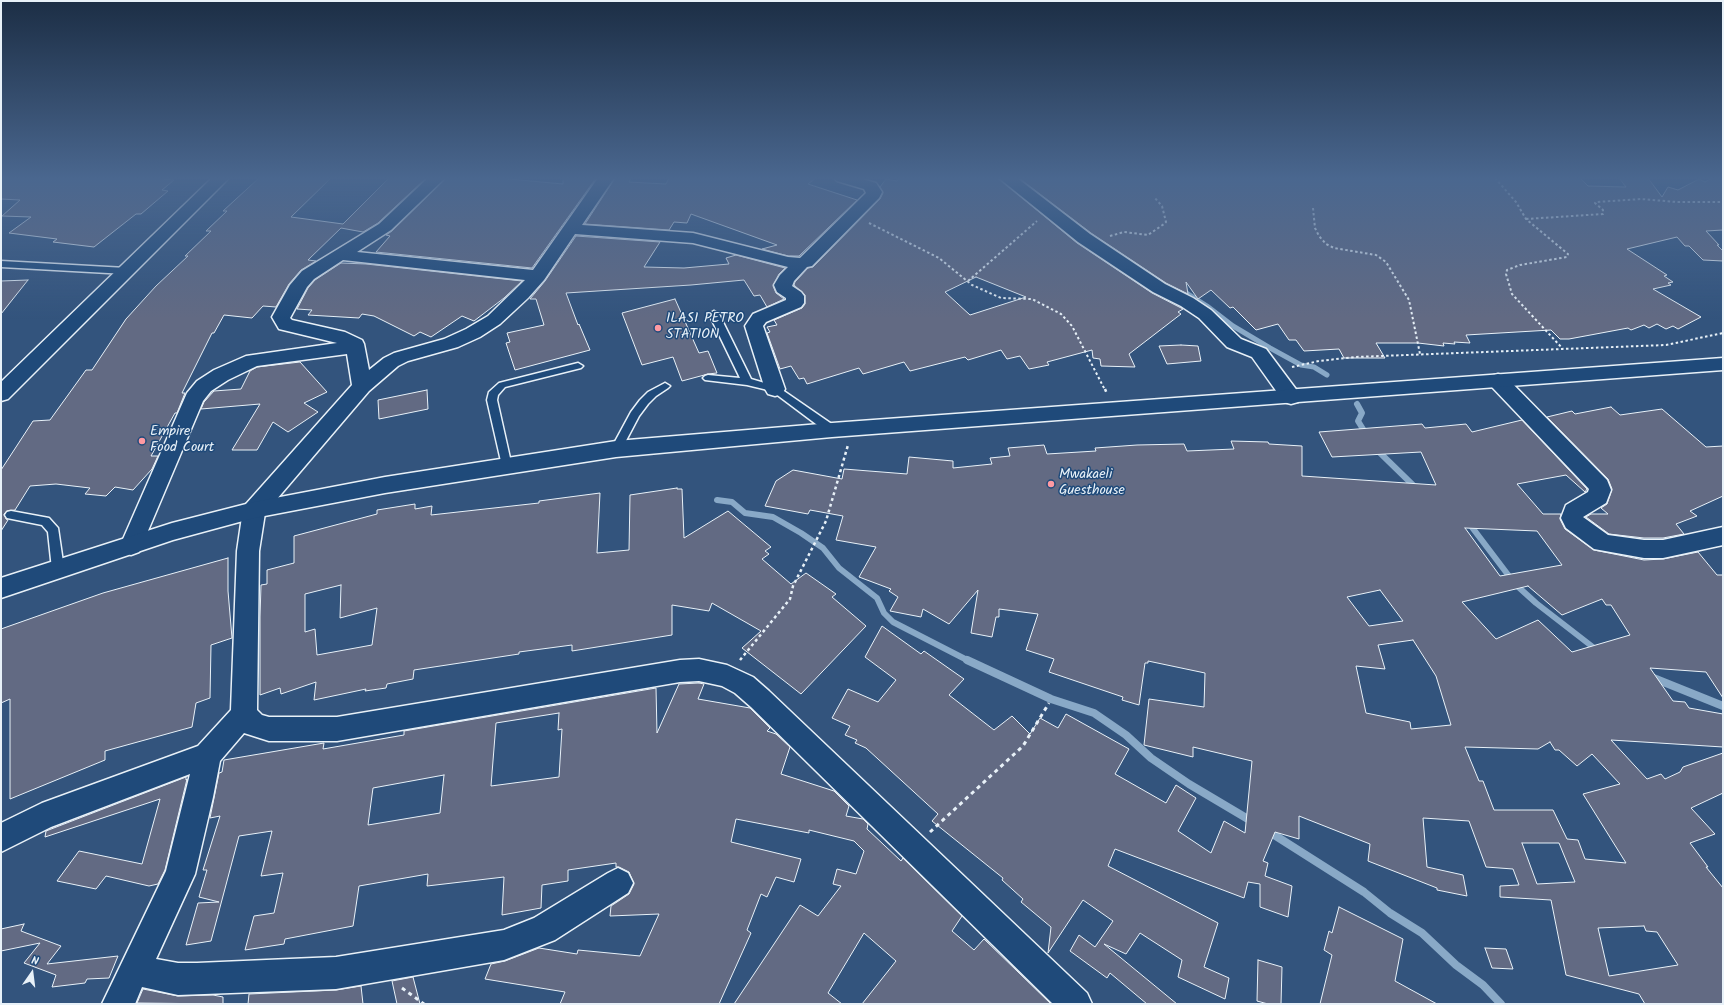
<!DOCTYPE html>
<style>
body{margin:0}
#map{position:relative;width:1724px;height:1005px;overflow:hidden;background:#33547d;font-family:Kalam,sans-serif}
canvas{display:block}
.frame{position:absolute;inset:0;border:2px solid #e8f1f8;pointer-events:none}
.north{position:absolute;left:12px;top:953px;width:40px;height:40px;-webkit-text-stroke:3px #1f4a7a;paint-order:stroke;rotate:14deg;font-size:11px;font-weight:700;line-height:16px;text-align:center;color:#e8f1f8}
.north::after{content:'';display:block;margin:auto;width:14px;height:18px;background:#e8f1f8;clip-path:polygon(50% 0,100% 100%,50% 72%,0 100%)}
</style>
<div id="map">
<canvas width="1724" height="1005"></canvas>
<div class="frame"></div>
<div class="north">N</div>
</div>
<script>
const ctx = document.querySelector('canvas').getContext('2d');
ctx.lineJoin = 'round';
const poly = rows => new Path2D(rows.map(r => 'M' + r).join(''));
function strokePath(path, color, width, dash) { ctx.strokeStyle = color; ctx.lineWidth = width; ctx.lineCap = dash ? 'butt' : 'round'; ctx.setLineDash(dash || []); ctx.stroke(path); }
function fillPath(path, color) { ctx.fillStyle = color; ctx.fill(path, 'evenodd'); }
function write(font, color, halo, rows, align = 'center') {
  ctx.font = font + ' Kalam,sans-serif'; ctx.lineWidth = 3; ctx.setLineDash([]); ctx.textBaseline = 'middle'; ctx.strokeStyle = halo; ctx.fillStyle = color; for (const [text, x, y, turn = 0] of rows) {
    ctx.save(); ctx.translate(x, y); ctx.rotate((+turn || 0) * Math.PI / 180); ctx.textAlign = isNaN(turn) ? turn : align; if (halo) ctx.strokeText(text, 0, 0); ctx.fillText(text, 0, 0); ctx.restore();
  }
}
strokePath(poly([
 [1174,285,1207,306,1233,326,1270,348,1301,365,1314,367,1327,375]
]), '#89a9c7', 5);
strokePath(poly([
 [1357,404,1362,413,1358,421,1366,434],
 [1375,448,1416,488],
 [717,500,732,502,745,513,773,517,801,533,823,548,839,568,877,598,884,613,893,622,969,661],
 [1468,522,1515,584,1536,603,1598,651]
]), '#89a9c7', 6);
strokePath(poly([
 [967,660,1051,699,1094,713,1126,735,1151,758,1189,784,1253,822],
 [1651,677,1723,706],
 [1268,831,1364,892,1390,913,1422,933,1456,965,1483,985,1501,1004]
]), '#89a9c7', 8);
const building = poly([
 [1,178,152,178,174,180,162,190,168,191,141,214,136,214,94,247,53,242,57,239,9,233,31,217,2,216,20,200,1,199,1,178],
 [259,178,331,178,291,217,343,224,389,178,426,178,378,223,363,232,341,228,308,260,316,261,301,270,289,284,276,307,263,306,252,318,224,315,214,333,212,333,182,393,185,393,177,413,175,413,151,456,158,456,152,469,133,490,115,487,106,496,85,494,90,488,56,484,30,486,15,510,7,511,4,514,6,519,8,520,1,531,1,470,33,421,50,420,86,370,92,370,126,319,156,286,188,256,185,256,211,231,206,231,227,211,223,211,259,178],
 [446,178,499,178,563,184,563,178,596,178,532,268,376,252,390,236,386,235,392,231,446,178],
 [615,178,631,178,629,182,666,184,669,178,816,178,808,184,857,200,799,256,788,256,762,249,777,245,691,214,687,223,674,222,669,230,585,224,615,178],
 [899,178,998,178,1077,243,1152,293,1183,309,1178,312,1181,314,1129,354,1135,367,1101,366,1100,359,1093,358,1092,350,1047,362,1049,365,1029,369,1020,356,1007,359,1001,350,968,360,965,357,910,371,904,362,863,374,859,368,807,384,804,378,799,379,791,366,780,369,767,333,770,332,767,327,777,325,774,320,802,308,805,304,805,295,794,285,795,282,808,268,813,267,880,199,883,193,880,187,886,179,897,181,899,178],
 [976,277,1026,297,970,315,945,292,976,277],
 [1019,178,1580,178,1588,186,1626,187,1619,178,1648,178,1662,197,1668,187,1678,190,1699,179,1705,182,1712,178,1723,178,1723,230,1706,231,1719,245,1717,245,1723,251,1723,261,1703,260,1689,246,1685,246,1677,237,1627,249,1667,275,1664,276,1673,282,1668,283,1671,285,1653,289,1701,317,1678,329,1673,326,1666,329,1657,324,1649,328,1644,325,1631,330,1628,328,1569,339,1560,339,1551,330,1466,335,1470,343,1454,342,1455,344,1443,343,1444,346,1418,343,1376,343,1385,358,1344,358,1339,349,1304,351,1296,340,1289,340,1278,324,1256,330,1233,307,1230,308,1211,290,1198,299,1186,282,1188,294,1166,283,1091,233,1019,178],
 [576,236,660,242,644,267,684,268,729,264,726,258,736,255,785,268,779,274,773,286,776,293,784,299,767,307,760,295,754,296,744,280,691,285,566,293,578,325,579,324,590,350,515,370,506,343,510,342,507,333,544,325,536,299,530,299,545,281,576,236],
 [341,263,366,264,522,281,504,298,474,321,462,316,431,337,420,332,414,336,374,316,362,314,359,318,308,315,312,310,297,309,308,288,315,280,341,263],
 [28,280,1,314,1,281,28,280],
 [675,299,699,353,708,351,717,373,708,374,682,381,673,357,642,365,622,313,675,299],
 [1181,345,1198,346,1201,361,1167,364,1159,346,1181,345],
 [300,362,327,392,304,403,318,412,288,432,273,422,257,450,232,450,260,404,201,409,204,402,214,391,241,389,250,371,257,367,300,362],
 [427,390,428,409,379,419,378,400,427,390],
 [1611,407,1620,415,1662,409,1706,447,1723,446,1723,496,1690,511,1697,516,1676,524,1684,534,1663,538,1644,538,1609,534,1586,517,1591,514,1608,514,1601,508,1607,504,1612,489,1608,479,1547,417,1572,411,1575,414,1611,407],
 [1522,420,1587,489,1585,492,1566,475,1517,484,1543,514,1561,514,1560,519,1565,529,1594,550,1644,560,1663,559,1698,552,1717,575,1723,575,1723,698,1706,672,1650,668,1673,701,1685,702,1689,708,1723,714,1723,747,1611,740,1647,779,1661,774,1665,779,1680,772,1683,767,1723,753,1723,793,1691,808,1715,834,1690,843,1708,867,1706,867,1723,888,1723,1004,1645,1004,1639,994,1566,975,1551,900,1500,897,1500,886,1519,885,1513,869,1486,867,1469,821,1423,818,1427,867,1463,875,1467,896,1437,890,1437,888,1368,861,1370,844,1299,816,1299,839,1275,832,1263,861,1268,863,1265,876,1292,886,1288,917,1260,907,1260,884,1248,882,1244,898,1115,849,1108,866,1218,923,1204,967,1229,978,1225,999,1178,977,1182,960,1140,933,1126,954,1104,944,1177,1004,1147,1004,1110,973,1107,978,1070,951,1079,935,1095,947,1113,921,1083,900,1048,953,1051,927,1021,902,1023,899,1002,880,1003,878,932,821,938,814,866,748,855,743,857,740,845,735,850,726,832,718,848,689,878,702,896,680,865,657,882,626,921,654,924,651,964,679,949,695,994,730,1012,716,1030,734,1040,718,1058,728,1066,714,1129,749,1115,774,1166,803,1176,785,1196,798,1178,831,1211,853,1224,821,1245,833,1252,761,1193,747,1193,757,1144,745,1149,699,1204,707,1205,673,1148,661,1148,663,1145,663,1139,705,1122,700,1123,697,1049,672,1054,659,1026,650,1038,614,999,609,999,617,996,617,992,637,971,633,978,590,949,624,923,609,921,617,890,611,898,597,889,591,891,589,859,577,876,547,836,540,843,516,810,510,808,514,765,506,776,481,793,470,842,479,844,469,907,474,909,457,953,461,953,468,992,464,990,458,1010,456,1008,448,1044,445,1047,454,1096,451,1095,448,1137,445,1184,444,1187,451,1234,449,1231,441,1268,442,1269,444,1302,446,1302,476,1436,485,1421,452,1332,457,1319,432,1422,424,1425,428,1466,424,1472,432,1522,420],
 [1465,528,1537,531,1562,565,1500,576,1465,528],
 [1528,586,1562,615,1602,599,1606,605,1611,605,1630,635,1572,652,1538,620,1496,639,1462,602,1528,586],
 [1380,590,1403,621,1369,626,1347,597,1380,590],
 [1413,640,1436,676,1451,725,1411,729,1410,722,1366,713,1356,666,1385,669,1378,645,1413,640],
 [1550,742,1555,750,1559,750,1577,766,1592,754,1620,784,1583,794,1626,863,1585,859,1578,840,1567,839,1553,810,1494,810,1483,781,1479,781,1465,747,1538,749,1550,742],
 [1522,843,1559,843,1575,882,1537,884,1522,843],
 [1644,926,1646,931,1657,932,1678,965,1609,976,1598,928,1644,926],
 [677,488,677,489,682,489,684,538,728,511,771,547,765,551,769,554,762,559,791,584,806,573,836,594,832,597,866,626,801,694,742,648,761,631,712,603,709,611,672,605,672,635,572,651,572,645,519,652,519,654,414,670,413,679,387,684,386,688,365,691,366,689,314,700,316,682,281,694,280,688,260,695,260,617,261,585,267,584,267,570,294,563,294,536,377,514,377,510,415,504,415,509,432,506,431,515,539,503,539,501,600,493,597,553,629,550,630,495,677,488],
 [341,585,340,618,377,608,372,645,317,655,315,629,305,632,305,594,341,585],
 [228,558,228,591,232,638,211,645,210,698,196,703,192,727,105,751,105,760,10,799,10,699,1,703,1,629,103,593,228,558],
 [699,683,704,684,698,699,750,708,770,728,767,731,776,734,790,747,781,774,834,791,849,806,846,816,863,819,868,824,867,829,901,861,903,858,962,916,952,931,974,950,984,939,1051,1004,862,1004,896,961,864,933,828,993,842,1004,734,1004,800,905,818,916,841,886,833,884,837,869,856,874,864,851,854,841,809,830,809,833,736,819,731,842,801,859,794,882,776,877,767,897,761,894,747,930,751,933,719,1004,560,1004,565,992,485,979,491,964,505,961,539,948,577,954,578,950,640,956,659,914,610,916,611,906,629,894,634,884,629,872,619,867,616,867,616,863,568,870,568,881,542,885,541,908,502,915,504,877,427,886,428,874,359,886,353,926,285,939,284,944,245,950,254,916,274,913,283,873,261,876,272,831,239,836,211,941,186,945,198,903,219,902,199,897,207,870,203,870,220,816,210,818,219,773,222,772,224,760,324,743,323,749,404,735,404,731,656,688,657,733,679,684,699,683],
 [559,713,558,730,562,729,559,777,491,786,496,723,559,713],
 [444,775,440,813,368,825,373,788,444,775],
 [186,777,186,780,187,779,165,870,158,884,149,886,106,876,96,889,57,881,79,851,142,864,160,799,45,837,46,831,186,777],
 [1339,907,1403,939,1395,981,1437,1004,1320,1004,1332,955,1324,950,1329,931,1332,933,1339,907],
 [24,924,21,931,61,946,47,964,118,956,109,978,87,979,85,983,52,987,56,975,24,963,40,943,1,951,1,929,24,924],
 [1485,948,1506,949,1513,969,1492,968,1485,948],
 [1258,960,1282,967,1281,1004,1268,1004,1257,1001,1258,960],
 [413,977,420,1004,397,1004,392,981,413,977],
 [361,986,363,1004,248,1004,249,994,336,990,361,986],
 [143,989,178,996,213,995,223,997,223,1004,137,1003,143,989]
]);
fillPath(building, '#626a83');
strokePath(building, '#e8f1f8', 1);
const service = poly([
 [1,261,126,268,130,271,126,274,1,267,1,261],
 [714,311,719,314,751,379,778,387,836,427,837,430,836,433,828,433,772,391,747,385,705,380,703,378,705,376,708,375,740,378,709,314,714,311],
 [578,363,583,366,581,368,505,387,498,395,497,400,512,467,511,470,503,470,487,400,489,392,499,383,578,363],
 [665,383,670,386,668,388,656,396,648,404,639,416,620,452,612,452,611,449,631,412,640,400,648,392,665,383],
 [11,511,49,518,58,528,64,569,62,572,58,574,54,572,52,569,48,532,42,525,7,518,5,515,7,512,11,511]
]);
const minor = poly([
 [428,178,445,178,391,230,357,252,533,270,598,178,614,178,582,225,693,233,788,257,800,258,866,193,864,189,837,181,834,178,859,178,876,183,882,192,879,198,812,266,807,267,794,281,792,286,801,292,804,296,804,303,801,307,766,322,763,326,785,389,782,394,775,396,768,394,765,389,745,326,753,314,786,300,786,298,777,292,774,285,780,275,788,267,693,243,575,234,544,280,528,298,500,324,480,337,458,347,408,361,398,366,369,391,265,513,259,551,257,710,262,715,269,717,337,717,680,660,699,659,727,665,753,677,769,691,1087,993,1092,1004,1053,1004,751,707,735,693,722,686,699,681,680,682,337,741,269,741,244,733,220,761,213,797,195,874,156,959,178,963,197,963,336,957,504,930,534,918,608,873,618,868,628,873,633,883,628,893,555,940,504,960,336,989,178,995,142,987,135,1004,102,1004,166,871,190,774,51,827,1,852,1,823,42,803,198,746,231,710,237,551,243,510,246,504,352,385,347,354,257,366,228,380,211,391,203,401,139,552,131,555,123,552,120,546,187,393,197,381,214,370,246,356,337,343,279,329,272,317,290,285,302,271,379,224,428,178],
 [343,260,525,280,488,316,466,329,444,339,394,353,384,358,369,370,364,344,362,340,345,332,292,320,290,318,307,287,314,279,343,260],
 [999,178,1017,178,1090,234,1165,284,1193,298,1211,310,1241,339,1266,349,1298,392,1301,397,1298,402,1291,404,1284,402,1252,357,1227,347,1199,318,1181,306,1153,292,1078,242,999,178],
 [1498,374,1505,376,1607,480,1611,490,1606,503,1583,517,1608,535,1644,540,1663,540,1723,527,1723,545,1663,558,1644,558,1594,549,1566,528,1561,518,1566,505,1588,492,1589,489,1491,386,1488,381,1491,376,1498,374]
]);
const trunk = poly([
 [212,178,229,178,8,399,1,401,1,382,212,178],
 [1723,358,1723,370,832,437,616,457,385,493,254,518,173,540,1,598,1,578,172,523,254,502,385,477,616,441,832,423,1723,358]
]);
strokePath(service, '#e8f1f8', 3);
strokePath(minor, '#e8f1f8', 3);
strokePath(trunk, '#e8f1f8', 3);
strokePath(poly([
 [1495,178,1516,202,1526,219,1568,254,1567,257,1520,265,1507,270,1506,274,1512,294,1563,349],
 [1313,208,1315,228,1319,236,1326,244,1334,248,1376,255,1386,262,1409,300,1420,354],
 [1526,219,1603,214,1603,210,1595,203,1596,202,1641,199,1677,202,1723,202],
 [869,223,939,258,972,285,1001,298,1032,299,1061,314,1072,326,1105,390],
 [1110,236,1124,232,1148,235,1164,224,1166,222,1162,206,1154,197],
 [968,281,1037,221],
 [1292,367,1319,361,1355,357,1666,345,1723,333]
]), '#e8f1f8', 2, [2.5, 2.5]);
strokePath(poly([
 [1105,389,1107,394],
 [740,660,790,599,793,586,826,521,848,445]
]), '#e8f1f8', 2.5, [3, 3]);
strokePath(poly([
 [930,832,1023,746,1049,703],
 [402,988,424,1004]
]), '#e8f1f8', 3, [4, 4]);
fillPath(service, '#1f4a7a');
fillPath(minor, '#1f4a7a');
fillPath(trunk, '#1f4a7a');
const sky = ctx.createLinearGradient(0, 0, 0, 319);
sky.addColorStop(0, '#1c2e45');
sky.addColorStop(0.56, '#4a678f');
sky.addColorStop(1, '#4a678f00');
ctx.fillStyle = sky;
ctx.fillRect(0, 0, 1724, 319);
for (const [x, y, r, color] of [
 [658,328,4,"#ff9aa2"],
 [142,441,4,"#ff9aa2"],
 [1051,484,4,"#ff9aa2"]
]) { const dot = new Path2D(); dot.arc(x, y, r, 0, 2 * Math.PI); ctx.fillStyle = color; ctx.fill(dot); strokePath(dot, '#1f4a7a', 1.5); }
write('14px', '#e8f1f8', '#1f4a7a', [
 ["ILASI PETRO",666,320],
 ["STATION",666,336],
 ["Empire",150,433],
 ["Food Court",150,449],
 ["Mwakaeli",1059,476],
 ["Guesthouse",1059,492]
], 'left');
</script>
